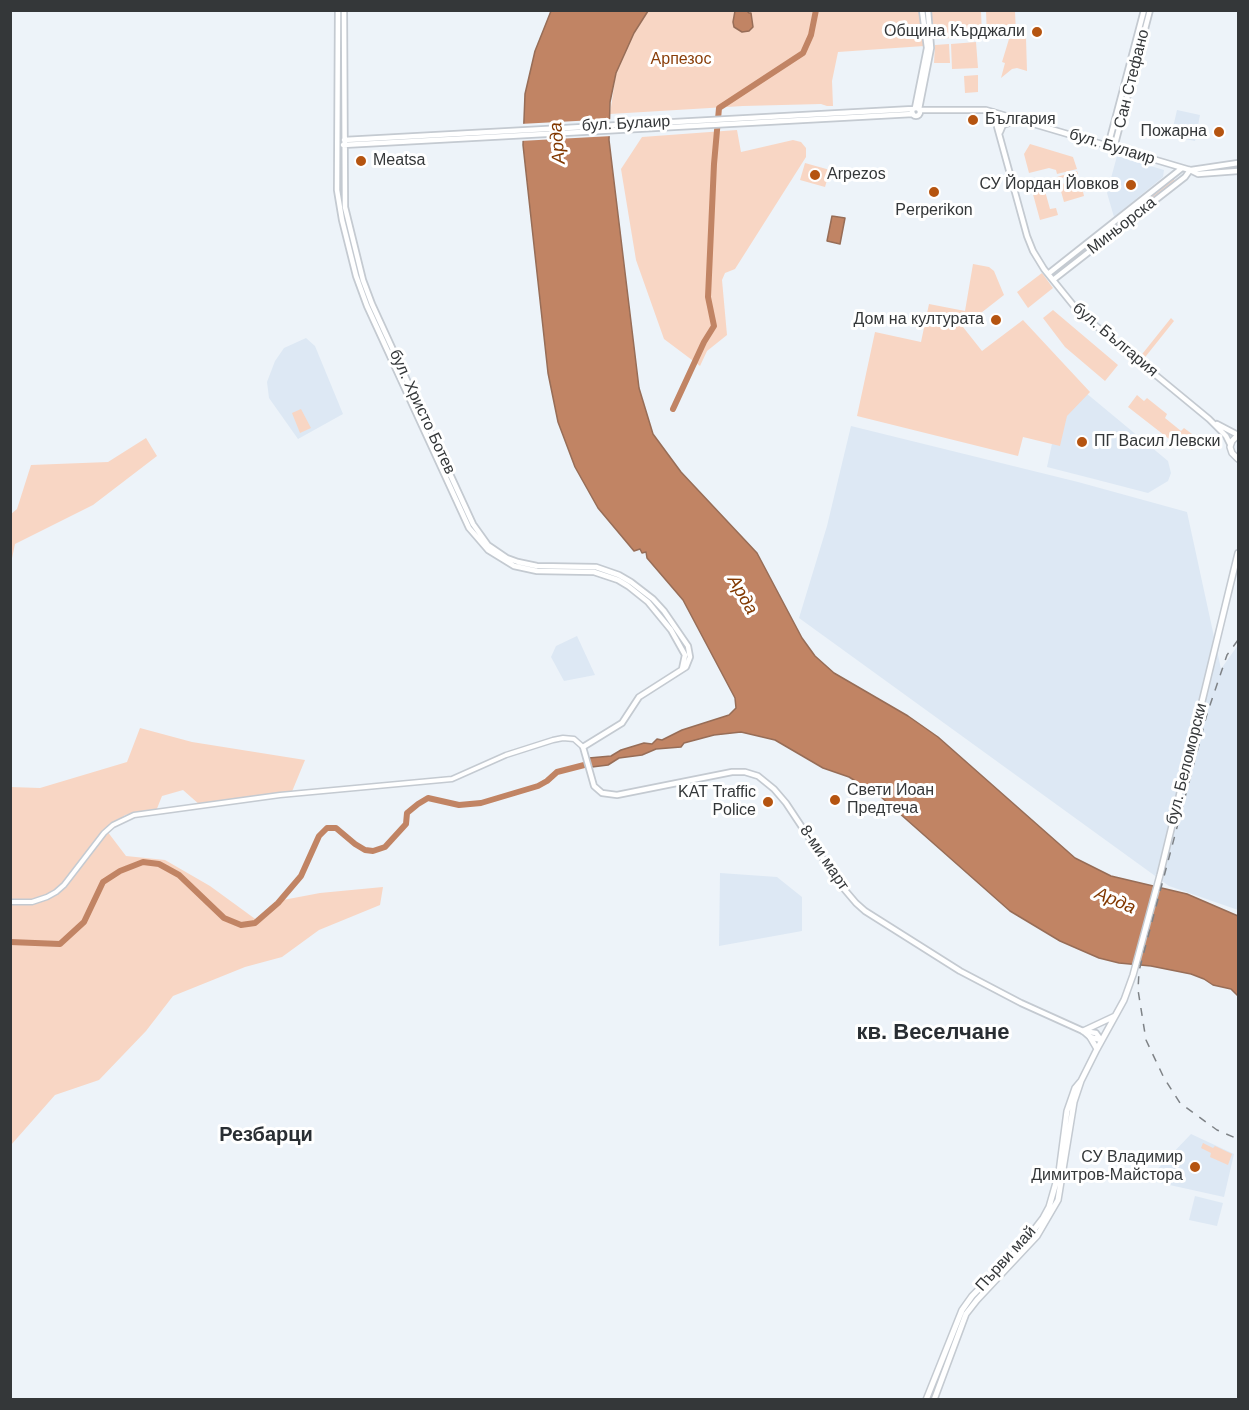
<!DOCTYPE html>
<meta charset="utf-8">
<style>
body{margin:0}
#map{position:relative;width:1249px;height:1410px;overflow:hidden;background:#edf3f9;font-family:Arial,sans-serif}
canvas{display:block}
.frame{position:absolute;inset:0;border:12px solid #343739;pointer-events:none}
</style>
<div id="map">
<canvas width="1249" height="1410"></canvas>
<div class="frame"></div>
</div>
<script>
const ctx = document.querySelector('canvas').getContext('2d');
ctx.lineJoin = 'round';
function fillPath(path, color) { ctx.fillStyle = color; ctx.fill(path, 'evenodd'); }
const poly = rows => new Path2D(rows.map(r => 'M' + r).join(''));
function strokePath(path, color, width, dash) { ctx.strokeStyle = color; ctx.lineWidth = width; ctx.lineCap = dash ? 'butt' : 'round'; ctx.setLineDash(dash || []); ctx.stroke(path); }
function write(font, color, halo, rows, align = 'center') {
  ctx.font = font + ' Arial,sans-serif'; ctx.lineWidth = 6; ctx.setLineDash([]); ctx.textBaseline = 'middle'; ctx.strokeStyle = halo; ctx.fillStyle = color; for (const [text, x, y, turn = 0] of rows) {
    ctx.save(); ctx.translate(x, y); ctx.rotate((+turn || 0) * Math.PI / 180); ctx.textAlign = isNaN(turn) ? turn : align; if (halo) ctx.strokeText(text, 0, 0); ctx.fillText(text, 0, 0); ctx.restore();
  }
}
fillPath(poly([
 [1177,110,1200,115,1195,141,1171,136],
 [1117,156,1164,170,1163,177,1114,217,1107,193],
 [306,338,315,346,343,414,298,439,269,398,267,382,275,361,284,348],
 [1086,393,1168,461,1171,473,1168,481,1148,493,1094,479,1099,457,1094,479,1047,467,1056,425],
 [851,426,1078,482,1187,512,1221,669,1238,645,1238,910,1169,886,799,618,827,526],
 [577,636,595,675,564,681,551,657,556,646],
 [720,873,777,877,802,897,802,931,719,946],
 [1191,1134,1234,1154,1224,1197,1147,1180],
 [1195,1196,1223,1203,1217,1226,1189,1220]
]), '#dde8f4');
fillPath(poly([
 [648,11,921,11,924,46,838,52,832,81,833,106,827,106,821,104,743,106,610,114,616,73,634,33],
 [929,11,981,11,982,36,935,39],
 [986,11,1015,11,1016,35,987,37],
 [1026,38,1027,71,1017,68,1012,69,1001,78,1005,63,1002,62,1009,39],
 [976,42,978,68,952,69,951,44],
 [949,44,950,63,934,63,935,45],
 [978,75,978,92,965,93,964,76],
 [737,130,741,152,793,140,801,142,806,148,806,157,735,269,725,273,722,280,727,335,707,351,700,366,664,339,636,260,621,169,642,137],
 [1030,144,1073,157,1077,169,1057,174,1056,170,1049,168,1029,173,1024,154],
 [805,163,830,170,825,187,800,180],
 [1077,171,1078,174,1061,178,1062,184,1080,179,1084,196,1064,202,1057,177],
 [1173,178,1176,182,1118,227,1115,223],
 [1049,182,1051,189,1045,191,1050,209,1056,208,1058,215,1040,220,1031,187],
 [1108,229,1110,232,1055,276,1052,273],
 [973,264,989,267,994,271,1004,295,963,327,982,351,1023,320,1090,392,1067,416,1060,446,1023,437,1018,456,857,416,875,332,921,342,929,304,965,311],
 [1042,273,1053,288,1028,308,1017,292],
 [1053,310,1118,365,1105,381,1065,347,1043,318],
 [1171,318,1174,321,1142,361,1139,358],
 [1137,395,1144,401,1147,398,1167,414,1165,418,1181,431,1184,428,1200,440,1192,450,1177,438,1173,442,1128,407],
 [301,409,311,428,300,433,292,413],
 [146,438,157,456,93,505,15,544,11,563,11,514,17,509,31,465,108,462],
 [140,728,192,742,305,760,291,794,200,805,183,790,162,796,156,811,125,815,107,831,126,856,165,860,210,886,258,921,283,900,320,893,383,887,380,905,319,930,282,957,245,967,173,996,146,1031,99,1080,55,1095,11,1145,10,787,40,788,127,762],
 [1203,1143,1213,1148,1215,1146,1232,1154,1228,1165,1210,1157,1211,1153,1201,1148]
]), '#f8d6c4');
const water = poly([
 [551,11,648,11,634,33,616,73,610,102,609,140,639,388,653,434,681,472,757,553,802,638,815,656,834,673,908,716,938,737,1075,858,1111,876,1187,894,1238,916,1238,996,1231,989,1213,985,1204,979,1191,974,1151,966,1119,963,1099,958,1060,941,1010,911,881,797,849,777,823,768,775,740,741,732,714,735,684,743,681,747,656,749,642,755,619,758,608,765,592,767,589,758,611,756,621,750,644,743,652,744,657,739,662,740,682,730,729,715,736,708,735,698,683,600,647,558,646,552,642,553,640,549,634,551,598,508,575,467,558,422,548,373,523,145,525,94,535,51,551,11],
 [735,11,747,11,749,13,751,13,753,27,749,31,742,32,734,27,733,22,735,11],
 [832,216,845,218,840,244,827,241,832,216]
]);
fillPath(water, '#c18464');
strokePath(water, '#976d57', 1.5);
fillPath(poly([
 [613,119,612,136,520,141,520,124]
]), '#edf3f9');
strokePath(poly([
 [673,409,704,342,714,326,708,297,714,164,719,108,803,53,811,35,816,10],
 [10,942,60,944,84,922,103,882,120,871,143,862,159,864,179,875,224,918,241,925,255,923,278,903,301,876,319,836,327,828,336,828,355,844,365,850,373,851,385,847,406,824,407,813,418,804,428,798,459,805,481,803,538,786,547,781,557,772,592,763]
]), '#c18464', 6);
const tertiary = poly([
 [10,902,32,902,47,897,56,892,64,885,104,833,113,825,134,815,280,795,452,779,506,755,553,740,563,738,574,739,583,747]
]);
const secondary = poly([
 [338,10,337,190,342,220,356,276,367,306,469,528,488,550,514,566,537,571,594,572,618,580,628,586,648,602,671,630,685,655,682,669],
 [344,10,345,207,363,280,372,304,473,524,488,545,507,558,518,562,537,566,596,567,619,575,631,582,653,599,664,611,688,646,690,657,686,667,639,697,622,723,583,747,594,786,602,793,617,795,732,772,745,772,758,776,774,789,786,803,839,883,856,903,865,911,960,971,1021,1003,1083,1031,1090,1037,1101,1040],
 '912 112a4 4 0 1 1 8 0a4 4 0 1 1-8 0Z',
 [915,108,927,48,922,10],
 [919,109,931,48,928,10],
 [920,110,986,110,1190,170,1198,174,1238,171],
 [993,112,1027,236,1033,251,1044,269,1078,311,1209,419,1226,436,1230,444],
 [1000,132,1003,125,1019,120],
 [344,140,913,109],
 [343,145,913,114],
 [1108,146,1144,10],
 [1114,148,1150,10],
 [1191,170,1238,163],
 [1048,274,1182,168],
 [1053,280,1185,177,1190,170],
 [1217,424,1238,435],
 [1083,1031,1096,1033,1101,1040]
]);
const primary = poly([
 [1238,435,1232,441,1230,447,1232,453,1238,459],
 [1083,1031,1115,1016],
 [1090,1037,1097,1049],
 [926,1400,962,1310,972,1296,1023,1244,1043,1218,1049,1207,1059,1172,1067,1111,1075,1088,1080,1082],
 [934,1400,966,1314,977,1300,1037,1236,1058,1200,1074,1102,1081,1081,1097,1049,1124,1000,1133,975,1160,875,1238,553]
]);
strokePath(tertiary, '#c4cad1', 7);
strokePath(secondary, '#c4cad1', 8);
strokePath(primary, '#c4cad1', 8);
strokePath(tertiary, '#fff', 4);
strokePath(secondary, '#fff', 4.5);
strokePath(primary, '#fff', 5);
strokePath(poly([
 [1238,640,1227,655,1207,714,1139,971,1138,990,1146,1040,1164,1078,1180,1103,1217,1130,1238,1139]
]), '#7e8286', 1.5, [8, 8]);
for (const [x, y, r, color] of [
 [1037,32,6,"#b55410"],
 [973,120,6,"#b55410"],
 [1219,132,6,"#b55410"],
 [361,161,6,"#b55410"],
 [815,175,6,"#b55410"],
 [1131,185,6,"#b55410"],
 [934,192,6,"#b55410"],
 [996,320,6,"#b55410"],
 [1082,442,6,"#b55410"],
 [835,800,6,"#b55410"],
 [768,802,6,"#b55410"],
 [1195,1167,6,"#b55410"]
]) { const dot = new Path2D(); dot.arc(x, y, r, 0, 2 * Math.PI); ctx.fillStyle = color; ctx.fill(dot); strokePath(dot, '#fff', 2); }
write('16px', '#343739', '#fff', [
 ["Община Кърджали",1025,32],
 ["България",985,120,"left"],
 ["Пожарна",1207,132],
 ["Meatsa",373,161,"left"],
 ["Arpezos",827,175,"left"],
 ["СУ Йордан Йовков",1119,185],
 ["Perperikon",934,211,"center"],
 ["Дом на културата",984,320],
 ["ПГ Васил Левски",1094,442,"left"],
 ["Свети Иоан",847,791,"left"],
 ["Предтеча",847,809,"left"],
 ["KAT Traffic",756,793],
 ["Police",756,811],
 ["СУ Владимир",1183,1158],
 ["Димитров-Майстора",1183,1176]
], 'right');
write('16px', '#8a3f0b', '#fff', [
 ["Арпезос",681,60]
]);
write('16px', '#343739', '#fff', [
 ["Сан Стефано",1132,79,-76],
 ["бул. Булаир",626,124,-3],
 ["бул. Булаир",1112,147,17],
 ["Миньорска",1122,226,-38],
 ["бул. България",1115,340,40],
 ["бул. Христо Ботев",422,412,65],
 ["бул. Беломорски",1187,764,-76],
 ["8-ми март",824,858,56],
 ["Първи май",1006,1259,-48]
]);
write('italic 18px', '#823800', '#fff', [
 ["Арда",558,143,-95],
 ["Арда",742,595,60],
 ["Арда",1115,901,23]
]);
write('bold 20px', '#292e33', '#fff', [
 ["Резбарци",266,1135]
]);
write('bold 22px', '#292e33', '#fff', [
 ["кв. Веселчане",933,1033]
]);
</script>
